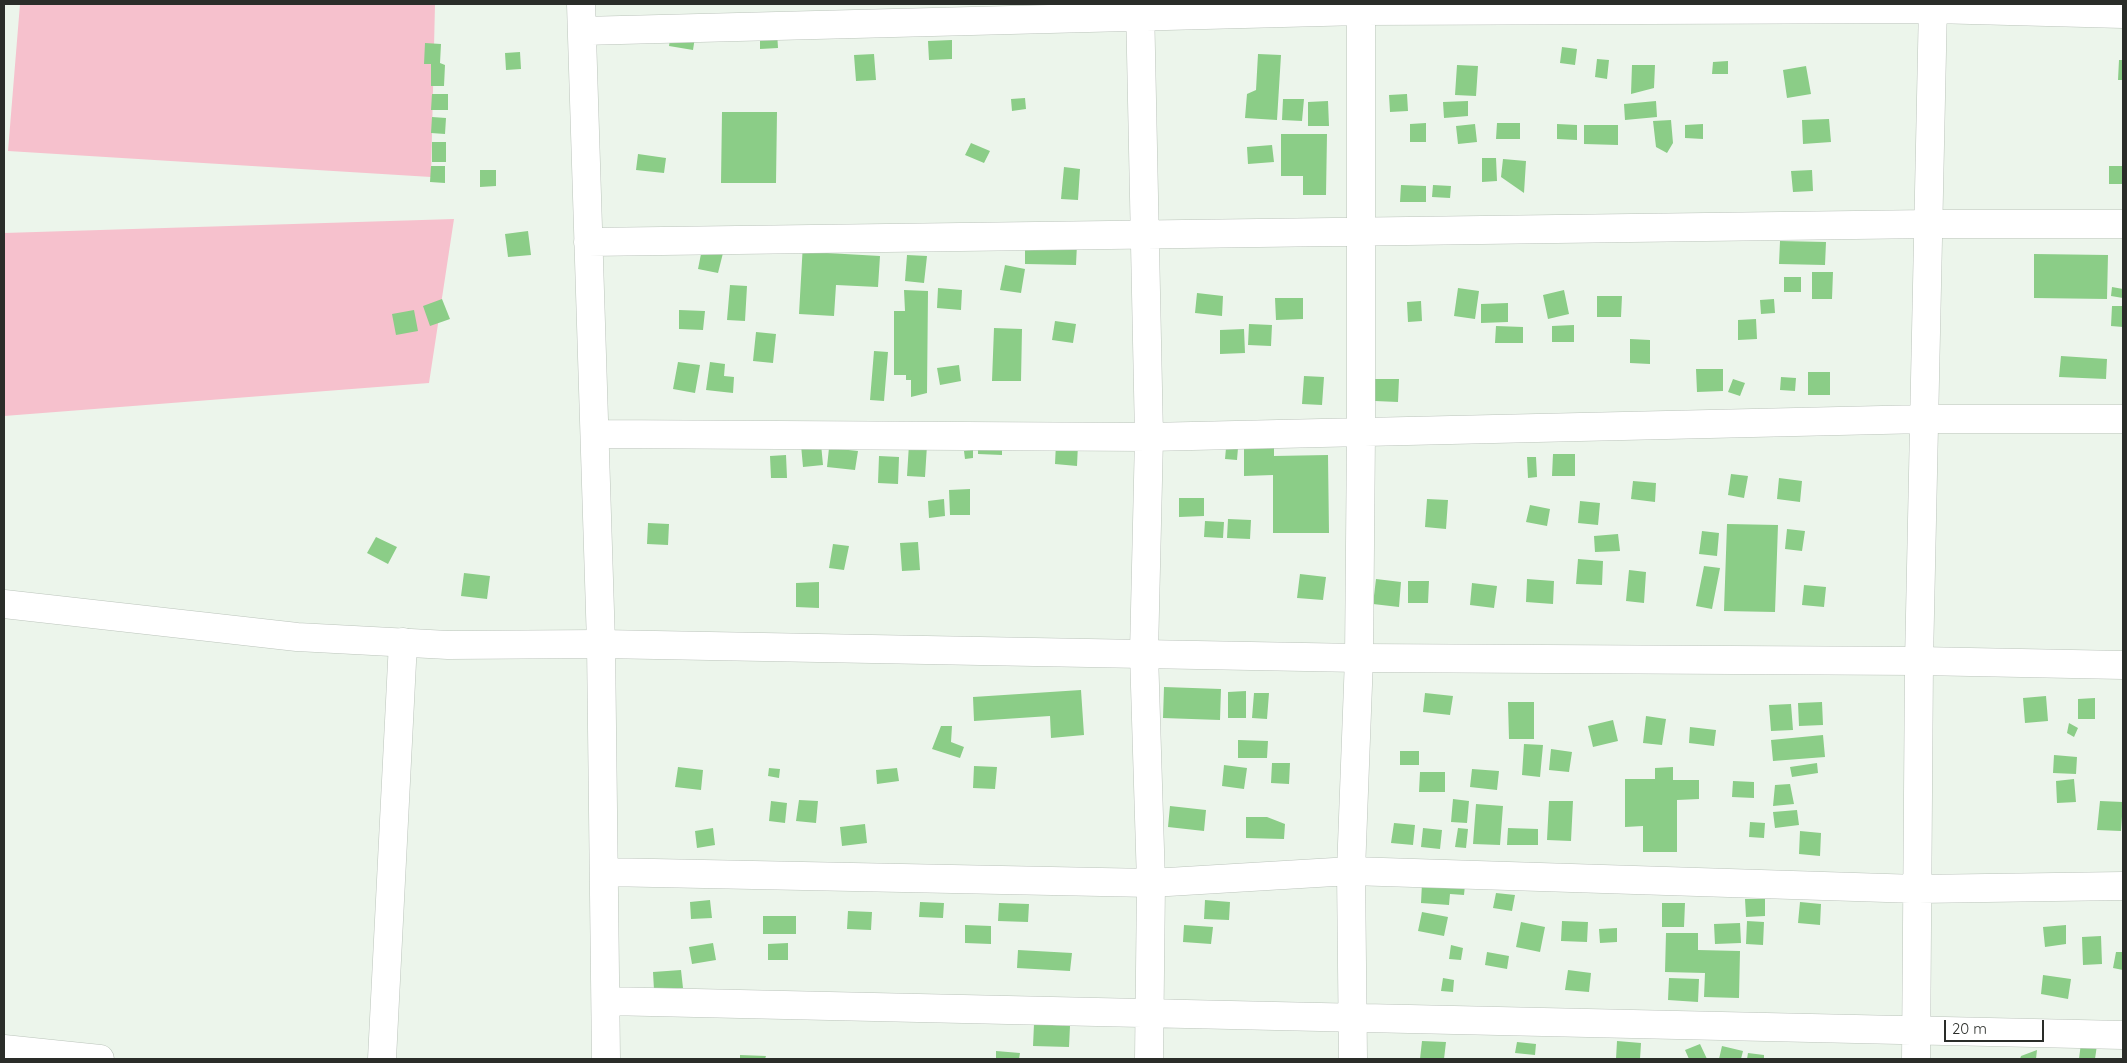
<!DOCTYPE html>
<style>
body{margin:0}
#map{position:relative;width:2127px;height:1063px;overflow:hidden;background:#ecf5eb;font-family:Quicksand,sans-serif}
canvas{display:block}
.frame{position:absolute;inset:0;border:5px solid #2a2d29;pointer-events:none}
.scale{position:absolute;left:1944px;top:1020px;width:100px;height:22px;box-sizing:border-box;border:2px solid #2a2d29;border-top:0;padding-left:6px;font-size:15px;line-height:18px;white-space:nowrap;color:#2a2d29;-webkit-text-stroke:4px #fff;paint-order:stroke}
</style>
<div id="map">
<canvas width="2127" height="1063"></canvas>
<div class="frame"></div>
<div class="scale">20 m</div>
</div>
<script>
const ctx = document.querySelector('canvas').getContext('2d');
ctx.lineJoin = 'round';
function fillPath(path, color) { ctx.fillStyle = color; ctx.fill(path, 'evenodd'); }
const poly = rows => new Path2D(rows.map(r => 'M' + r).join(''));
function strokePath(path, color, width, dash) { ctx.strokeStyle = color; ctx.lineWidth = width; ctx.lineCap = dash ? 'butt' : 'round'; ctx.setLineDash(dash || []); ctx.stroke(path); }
fillPath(poly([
 [20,4,435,4,431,177,8,151],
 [454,219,429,383,4,416,4,233]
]), '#f6c1cd');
fillPath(poly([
 [760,32,777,32,778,48,760,49],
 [671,33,695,37,693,50,669,46],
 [952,40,952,59,929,60,928,41],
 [425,43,441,44,440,63,445,65,444,86,431,86,431,64,424,64],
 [1562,47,1577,49,1575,65,1560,63],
 [520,52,521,69,506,70,505,53],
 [874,54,876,80,856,81,854,55],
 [1258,54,1281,55,1277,120,1245,118,1247,94,1256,90],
 [1597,59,1609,60,1607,79,1595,77],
 [2119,60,2123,60,2123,80,2118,80],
 [1728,61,1728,74,1712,74,1713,62],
 [1457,65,1478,66,1476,96,1455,95],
 [1632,65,1655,65,1654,88,1631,94],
 [1806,66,1811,94,1787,98,1783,70],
 [432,94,448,94,448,110,431,110],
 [1407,94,1408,111,1390,112,1389,95],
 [1025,98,1026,109,1012,111,1011,99],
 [1283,99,1304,99,1302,121,1282,120],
 [1328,101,1329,126,1308,126,1308,102],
 [1468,101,1468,116,1444,118,1443,102],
 [1656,101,1657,117,1625,120,1624,104],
 [722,112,777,112,776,183,721,183],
 [432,117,446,118,445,134,431,133],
 [1829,119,1831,142,1803,144,1802,120],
 [1671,120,1673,143,1667,153,1656,147,1653,121],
 [1426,123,1426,142,1410,142,1410,124],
 [1497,123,1520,123,1520,139,1496,139],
 [1475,124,1477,142,1458,144,1456,126],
 [1557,124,1577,125,1577,140,1557,139],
 [1703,124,1703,139,1685,138,1685,125],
 [1584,125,1618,125,1618,145,1584,144],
 [1281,134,1327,134,1326,195,1303,195,1303,176,1281,176],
 [432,142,446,142,446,162,432,162],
 [971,143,990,151,984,163,965,155],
 [1272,145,1274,162,1248,164,1247,147],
 [638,154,666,158,664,173,636,170],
 [1482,158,1496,158,1497,181,1482,182],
 [1503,159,1526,161,1524,193,1501,177],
 [431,166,445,166,445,183,430,182],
 [2109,166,2123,166,2123,184,2109,184],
 [1064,167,1080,169,1078,200,1061,199],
 [480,170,496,170,496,186,480,187],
 [1812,170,1813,191,1793,192,1791,171],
 [1401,185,1426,186,1426,202,1400,202],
 [1433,185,1451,186,1450,198,1432,197],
 [528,231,531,255,508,257,505,234],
 [1780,241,1826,242,1825,265,1779,264],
 [803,243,828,244,827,253,880,256,878,287,836,285,834,316,799,314],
 [1025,243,1077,244,1076,265,1025,264],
 [703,244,724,249,718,273,698,269],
 [2034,254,2108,255,2107,299,2034,298],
 [907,255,927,256,924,283,905,281],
 [1005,265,1025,269,1021,293,1000,290],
 [1812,272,1833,272,1832,299,1812,299],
 [1784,277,1801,277,1801,292,1784,292],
 [730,285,747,286,745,321,727,320],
 [2112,287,2123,289,2123,298,2111,296],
 [938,288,962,290,961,310,937,308],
 [1458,288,1479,291,1475,319,1454,316],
 [904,290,928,291,927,393,911,397,911,380,906,380,906,375,894,375,894,311,905,311],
 [1564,290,1569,314,1548,319,1543,295],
 [1197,293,1223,296,1222,316,1195,313],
 [1597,296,1622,296,1621,317,1597,317],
 [1275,298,1303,298,1303,319,1276,320],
 [442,299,450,319,430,326,423,306],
 [1774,299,1775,313,1761,314,1760,300],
 [1421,301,1422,321,1408,322,1407,302],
 [1508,303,1508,322,1481,323,1481,304],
 [2112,306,2123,306,2123,327,2111,326],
 [414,310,418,331,396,335,392,314],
 [679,310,705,311,703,330,679,329],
 [1756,319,1757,339,1738,340,1738,320],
 [1055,321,1076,324,1073,343,1052,340],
 [1249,324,1272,325,1271,346,1248,345],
 [1574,325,1574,342,1552,342,1552,326],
 [1496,326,1523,327,1523,343,1495,343],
 [994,328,1022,329,1021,381,992,381],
 [1244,329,1245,353,1220,354,1220,330],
 [756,332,776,334,773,363,753,361],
 [1630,339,1650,340,1650,364,1630,363],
 [874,351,888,352,884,401,870,400],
 [2061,356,2107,359,2106,379,2059,377],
 [678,362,700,365,695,393,673,389],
 [710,362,725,364,724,376,734,377,733,393,706,390],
 [959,365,961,381,940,385,937,368],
 [1696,369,1723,369,1723,391,1697,392],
 [1808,372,1830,372,1830,395,1808,395],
 [1304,376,1324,377,1322,405,1302,404],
 [1781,377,1796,378,1795,391,1780,390],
 [1375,379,1399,379,1398,402,1375,401],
 [1733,379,1745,383,1740,396,1728,392],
 [1244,440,1274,440,1274,456,1328,455,1329,533,1273,533,1273,475,1244,476],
 [978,442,1002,443,1002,455,978,454],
 [1056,443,1078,444,1077,466,1055,464],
 [821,444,823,465,803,467,801,445],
 [909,444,927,445,925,477,907,476],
 [829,448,858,451,855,470,827,467],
 [1226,448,1238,448,1237,460,1225,459],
 [973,450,973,458,965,459,964,451],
 [1553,454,1575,454,1575,476,1552,476],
 [786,455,787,478,771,478,770,456],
 [879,456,899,457,898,484,878,483],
 [1527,457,1536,457,1537,477,1528,478],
 [1731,474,1748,476,1744,498,1728,495],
 [1779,478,1802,481,1800,502,1777,499],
 [1633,481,1656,483,1655,502,1631,499],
 [970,489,970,515,950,515,949,490],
 [1179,498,1204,498,1204,516,1179,517],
 [944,499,945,516,929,518,928,501],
 [1427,499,1448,500,1446,529,1425,527],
 [1580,501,1600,503,1598,525,1578,523],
 [1530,505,1550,509,1547,526,1526,522],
 [1228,519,1251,520,1250,539,1227,538],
 [1205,521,1224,522,1223,538,1204,537],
 [648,523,669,524,668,545,647,544],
 [1727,524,1778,525,1775,612,1724,611],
 [1787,529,1805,531,1802,551,1785,549],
 [1702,531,1719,533,1717,556,1699,554],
 [1618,534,1620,551,1595,552,1594,536],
 [376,537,397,547,388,564,367,553],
 [918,542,920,570,902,571,900,543],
 [833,544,849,546,844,570,829,568],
 [1578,559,1603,561,1602,585,1576,584],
 [1704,566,1720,568,1712,609,1696,606],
 [1629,570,1646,572,1644,603,1626,601],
 [464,573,490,576,487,599,461,596],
 [1300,574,1326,577,1323,600,1297,598],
 [1376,579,1401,582,1399,607,1373,604],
 [1527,579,1554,581,1553,604,1526,602],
 [1408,581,1429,581,1428,603,1408,603],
 [819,582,819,608,796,607,796,583],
 [1472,583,1497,586,1494,608,1470,605],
 [1804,585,1826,587,1824,607,1802,605],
 [1164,687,1221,689,1220,720,1163,718],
 [1081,690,1084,735,1051,738,1050,716,974,721,973,697],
 [1246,691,1246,718,1228,718,1228,692],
 [1254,693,1269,693,1267,719,1252,718],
 [1425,693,1453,696,1450,715,1423,712],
 [2046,696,2048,721,2025,723,2023,698],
 [2095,698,2095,719,2078,719,2078,699],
 [1508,702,1534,702,1534,739,1509,739],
 [1822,702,1823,725,1799,726,1798,703],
 [1791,704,1793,730,1771,731,1769,705],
 [1646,716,1666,719,1662,745,1643,743],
 [1613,720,1618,741,1593,747,1588,726],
 [2069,723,2078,728,2074,737,2067,733],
 [941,726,952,726,951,742,964,747,960,758,932,749],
 [1690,727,1716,730,1714,746,1689,743],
 [1823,735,1825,757,1773,761,1771,740],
 [1238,740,1268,741,1267,758,1238,758],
 [1524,744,1543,745,1540,777,1522,775],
 [1551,749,1572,752,1569,772,1549,770],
 [1400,751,1419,751,1419,765,1400,765],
 [2054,755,2077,757,2076,774,2053,773],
 [1272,763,1290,763,1289,784,1271,783],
 [1817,763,1818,773,1792,777,1790,767],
 [1224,765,1247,768,1244,789,1222,786],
 [974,766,997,767,995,789,973,788],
 [678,767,703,770,701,790,675,787],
 [1673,767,1673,780,1699,780,1699,799,1677,800,1677,852,1643,852,1643,826,1625,827,1625,779,1655,779,1655,768],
 [769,768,780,769,779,778,768,776],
 [897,768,899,781,877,784,876,770],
 [1472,769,1499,771,1497,790,1470,787],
 [1420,772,1445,772,1445,792,1419,792],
 [2074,779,2076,802,2057,803,2056,781],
 [1733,781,1754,782,1754,798,1732,797],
 [1790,784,1794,804,1773,806,1775,785],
 [1453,799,1469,801,1467,823,1451,822],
 [799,800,818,801,816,823,796,821],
 [771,801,787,803,785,823,769,821],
 [1549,801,1573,801,1571,841,1547,840],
 [2100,801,2123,802,2121,831,2097,830],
 [1476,804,1503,806,1500,845,1473,844],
 [1170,806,1206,810,1204,831,1168,827],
 [1797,810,1799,825,1775,828,1773,812],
 [1246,817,1267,817,1285,824,1284,839,1246,838],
 [1750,822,1765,823,1764,838,1749,837],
 [1394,823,1415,825,1413,845,1391,843],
 [865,824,867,843,842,846,840,827],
 [713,828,715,845,697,848,695,831],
 [1423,828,1442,830,1440,849,1421,847],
 [1458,828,1468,829,1466,848,1455,847],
 [1508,828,1538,829,1538,845,1507,845],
 [1800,831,1821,833,1820,856,1799,854],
 [1422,883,1465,885,1464,895,1450,894,1449,905,1421,903],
 [1496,893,1515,895,1512,911,1493,908],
 [1745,899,1765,899,1765,916,1746,917],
 [710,900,712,918,691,919,690,902],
 [1205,900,1230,902,1229,920,1204,919],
 [920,902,944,903,943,918,919,917],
 [1800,902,1821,904,1820,925,1798,923],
 [999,903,1029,904,1028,922,998,921],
 [1662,903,1685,903,1684,927,1662,927],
 [848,911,872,912,871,930,847,929],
 [1422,912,1448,917,1444,936,1418,931],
 [763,916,796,916,796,934,763,934],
 [1562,921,1588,922,1587,942,1561,941],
 [1747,921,1764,922,1763,945,1746,944],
 [1521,922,1545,927,1540,952,1516,947],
 [1740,923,1741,943,1715,944,1714,924],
 [965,925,991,926,991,944,965,943],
 [1184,925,1213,927,1211,944,1183,942],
 [2066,925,2066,944,2045,947,2043,927],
 [1617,928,1617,942,1600,943,1599,929],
 [1666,933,1698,933,1698,950,1740,951,1739,998,1704,997,1705,973,1665,972],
 [2101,936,2102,964,2083,965,2082,937],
 [713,943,716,960,692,964,689,947],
 [788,943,788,960,768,960,768,944],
 [1451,945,1463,948,1461,960,1449,959],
 [1018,950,1072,953,1070,971,1017,968],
 [1487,952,1509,956,1507,969,1485,965],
 [2116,952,2123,952,2123,970,2113,968],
 [681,970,683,988,654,990,653,972],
 [1568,970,1591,973,1589,992,1565,990],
 [2043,975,2071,979,2068,999,2041,994],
 [1443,978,1454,980,1453,992,1441,991],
 [1669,978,1699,979,1698,1002,1668,1000],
 [1034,1024,1070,1026,1069,1047,1033,1046],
 [1422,1041,1446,1042,1444,1059,1420,1059],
 [1617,1041,1641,1043,1640,1059,1616,1059],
 [1517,1042,1536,1044,1535,1055,1515,1053],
 [2081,1043,2097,1045,2095,1059,2079,1059],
 [1700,1044,1707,1059,1689,1059,1685,1050],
 [1722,1046,1743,1051,1741,1059,1719,1059],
 [2037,1050,2036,1059,2020,1059,2021,1056],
 [996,1051,1020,1053,1019,1059,996,1059],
 [1748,1053,1764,1055,1764,1059,1747,1059],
 [740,1055,766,1056,765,1059,740,1059]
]), '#8bcd87');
const street = poly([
 [581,4,601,644,606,1059],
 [1140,4,1149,437,1144,653,1151,883,1149,1059],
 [582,31,1361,11,1933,9,2123,14],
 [588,242,1929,224,2123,224],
 [595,434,1149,437,1925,419,2123,419],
 [604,872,1151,883,1351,871,1918,889,2123,886],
 [606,1001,2123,1035],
 [4,1049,100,1059],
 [382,1059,403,642],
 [1353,1059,1351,871,1359,658,1361,432,1361,4],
 [1916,1059,1919,661,1933,4]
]);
const primary = poly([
 [4,604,297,637,448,645,601,644,1359,658,1919,661,2123,665]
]);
strokePath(street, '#bbc4bb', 29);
strokePath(primary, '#bbc4bb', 29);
strokePath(street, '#fff', 28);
strokePath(primary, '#fff', 28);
</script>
